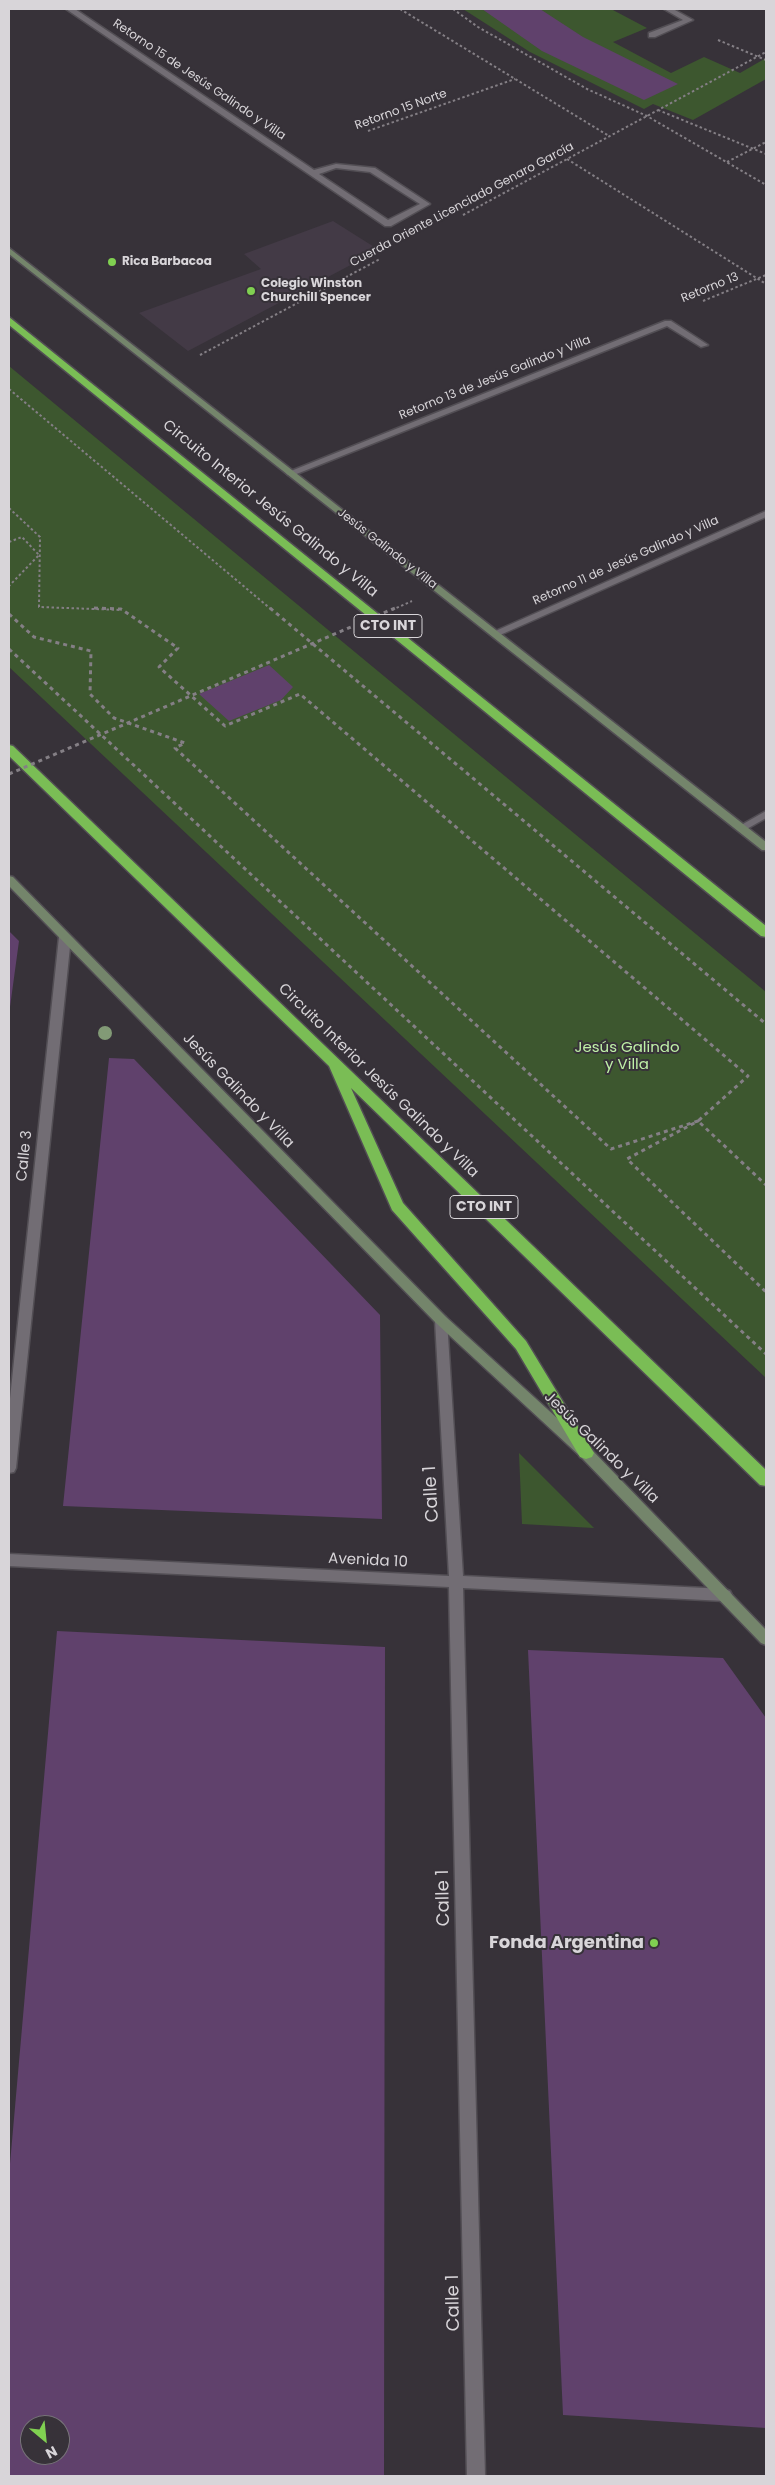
<!DOCTYPE html>
<meta charset="utf-8">
<style>
body{margin:0}
#map{position:relative;width:775px;height:2485px;overflow:hidden;background:#373239;font-family:Poppins,sans-serif}
canvas{display:block}
.frame{position:absolute;inset:0;border:10px solid #d8d5d9;pointer-events:none}
.north{position:absolute;left:20px;top:2415px;width:50px;height:50px;box-sizing:border-box;background:#373239;border:1px solid #777379;border-radius:50%;rotate:152deg;font-size:14px;font-weight:700;line-height:20px;text-align:center;color:#d8d5d9}
.north::after{content:'';display:block;margin:auto;width:18px;height:22px;background:#80d051;clip-path:polygon(50% 0,100% 100%,50% 72%,0 100%)}
</style>
<div id="map">
<canvas width="775" height="2485"></canvas>
<div class="frame"></div>
<div class="north">N</div>
</div>
<script>
const ctx = document.querySelector('canvas').getContext('2d');
ctx.lineJoin = 'round';
function fillPath(path, color) { ctx.fillStyle = color; ctx.fill(path, 'evenodd'); }
const poly = rows => new Path2D(rows.map(r => 'M' + r).join(''));
function strokePath(path, color, width, dash) { ctx.strokeStyle = color; ctx.lineWidth = width; ctx.lineCap = dash ? 'butt' : 'round'; ctx.setLineDash(dash || []); ctx.stroke(path); }
function write(font, color, halo, rows, align = 'center') {
  ctx.font = font + ' Poppins,sans-serif'; ctx.lineWidth = 4; ctx.setLineDash([]); ctx.textBaseline = 'middle'; ctx.strokeStyle = halo; ctx.fillStyle = color; for (const [text, x, y, turn = 0] of rows) {
    ctx.save(); ctx.translate(x, y); ctx.rotate((+turn || 0) * Math.PI / 180); ctx.textAlign = isNaN(turn) ? turn : align; if (halo) ctx.strokeText(text, 0, 0); ctx.fillText(text, 0, 0); ctx.restore();
  }
}
fillPath(poly([
 [333,221,379,250,188,351,139,313,261,269,244,254]
]), '#433a46');
fillPath(poly([
 [463,9,611,9,647,28,613,42,671,73,704,57,740,73,766,58,766,79,693,120,653,104,644,109,530,52],
 [9,366,766,992,766,1378,9,667],
 [519,1453,594,1528,522,1524]
]), '#3d572f');
fillPath(poly([
 [482,9,540,9,583,37,678,84,644,100,542,51],
 [269,665,293,687,281,700,229,721,199,694],
 [9,931,19,941,10,1007,9,1007],
 [109,1058,134,1059,380,1315,382,1519,63,1506],
 [57,1631,385,1647,384,2476,9,2476,9,2175],
 [30,2425,60,2425,60,2455,30,2455],
 [528,1650,723,1658,766,1718,766,2428,563,2415]
]), '#60416c');
const street = poly([
 [66,9,75,9,314,170,336,164,375,168,430,204,391,226,385,226,66,9],
 [336,168,370,172,420,204,388,220,319,174,336,168],
 [664,9,673,9,693,20,655,37,649,37,649,33,683,20,664,9],
 [665,321,671,321,708,345,701,347,667,326,294,475,288,475,286,473,665,321],
 [766,511,766,517,500,635,496,636,491,633,766,511],
 [766,811,766,818,745,830,741,831,736,828,766,811],
 [65,933,71,937,16,1468,14,1472,9,1473,9,1408,59,937,65,933],
 [441,1315,446,1317,447,1320,463,1576,725,1589,730,1591,732,1595,730,1599,725,1601,463,1588,485,2476,467,2476,449,1587,9,1566,9,1554,449,1576,435,1320,436,1317,441,1315]
]);
const secondary = poly([
 [9,248,766,842,766,850,762,850,9,254,9,248],
 [9,876,13,877,446,1317,591,1449,766,1630,766,1645,761,1643,581,1457,436,1323,9,886,9,876]
]);
const highway = poly([
 [9,317,766,926,766,937,761,936,9,325,9,317],
 [9,745,13,746,766,1470,766,1486,760,1485,351,1088,403,1203,526,1341,594,1453,592,1457,586,1459,580,1457,516,1349,392,1210,329,1066,9,756,9,745]
]);
strokePath(street, '#524e54', 3);
strokePath(secondary, '#524e54', 3);
strokePath(highway, '#524e54', 3);
strokePath(poly([
 [400,9,609,136],
 [453,9,478,27,587,89,647,116,766,185],
 [718,40,766,60],
 [658,110,766,154],
 [368,131,515,79],
 [567,159,766,284],
 [727,162,766,142],
 [463,215,766,52],
 [703,301,766,275],
 [200,355,380,259],
 [9,389,272,610],
 [9,508,40,537,39,607,122,610],
 [9,542,22,537,39,555,9,586]
]), '#847f85', 2, [2.5, 2.5]);
strokePath(poly([
 [94,608,121,609,178,648,159,667,225,726,300,694,748,1076,698,1121,766,1185],
 [270,608,766,1024],
 [9,614,34,637,91,651,90,694,114,718,185,743,175,748,611,1149,698,1121,627,1159,766,1292],
 [9,649,766,1354]
]), '#847f85', 3, [4, 4]);
fillPath(street, '#726d74');
fillPath(secondary, '#74856b');
fillPath(highway, '#7abd55');
strokePath(poly([
 [392,610,412,601]
]), '#847f85', 2, [2.5, 2.5]);
strokePath(poly([
 [9,774,395,608]
]), '#847f85', 3, [4, 4]);
ctx.fillStyle = '#829a76';
for (const [x, y] of [
 [105,1033]
]) { ctx.beginPath(); ctx.arc(x, y, 7, 0, 2 * Math.PI); ctx.fill(); }
for (const [x, y, r, color] of [
 [112,262,5,"#80d051"],
 [251,291,5,"#80d051"],
 [654,1943,5,"#80d051"]
]) { const dot = new Path2D(); dot.arc(x, y, r, 0, 2 * Math.PI); ctx.fillStyle = color; ctx.fill(dot); strokePath(dot, '#373239', 2); }
write('12px', '#d8d5d9', '#373239', [
 ["Retorno 15 de Jesús Galindo y Villa",199,80,34],
 ["Retorno 15 Norte",401,110,-20],
 ["Cuerda Oriente Licenciado Genaro García",462,205,-28],
 ["Retorno 13",710,288,-22],
 ["Retorno 13 de Jesús Galindo y Villa",495,378,-22],
 ["Jesús Galindo y Villa",387,549,38],
 ["Retorno 11 de Jesús Galindo y Villa",626,561,-24]
]);
write('bold 12px', '#d8d5d9', '#373239', [
 ["Rica Barbacoa",122,262],
 ["Colegio Winston",261,284],
 ["Churchill Spencer",261,298]
], 'left');
for (const [x, y, w] of [
 [388,626,68],
 [484,1207,68]
]) { const box = new Path2D(); box.roundRect(x - w / 2, y - 11.5, w, 23, 4); ctx.fillStyle = '#373239'; ctx.fill(box); strokePath(box, '#d8d5d9', 1); }
write('bold 14px', '#d8d5d9', null, [
 ["CTO INT",388,626],
 ["CTO INT",484,1207]
]);
write('15px', '#d8d5d9', '#373239', [
 ["Circuito Interior Jesús Galindo y Villa",270,509,39],
 ["Circuito Interior Jesús Galindo y Villa",378,1081,44],
 ["Jesús Galindo y Villa",238,1091,46],
 ["Calle 3",25,1156,-84],
 ["Jesús Galindo y Villa",601,1448,44],
 ["Avenida 10",368,1561,3]
]);
write('15px', '#bff0a7', '#373239', [
 ["Jesús Galindo",627,1048],
 ["y Villa",627,1065]
]);
write('18px', '#d8d5d9', '#373239', [
 ["Calle 1",432,1494,-93],
 ["Calle 1",444,1898,-91],
 ["Calle 1",454,2303,-91]
]);
write('bold 18px', '#d8d5d9', '#373239', [
 ["Fonda Argentina",644,1943]
], 'right');
</script>
